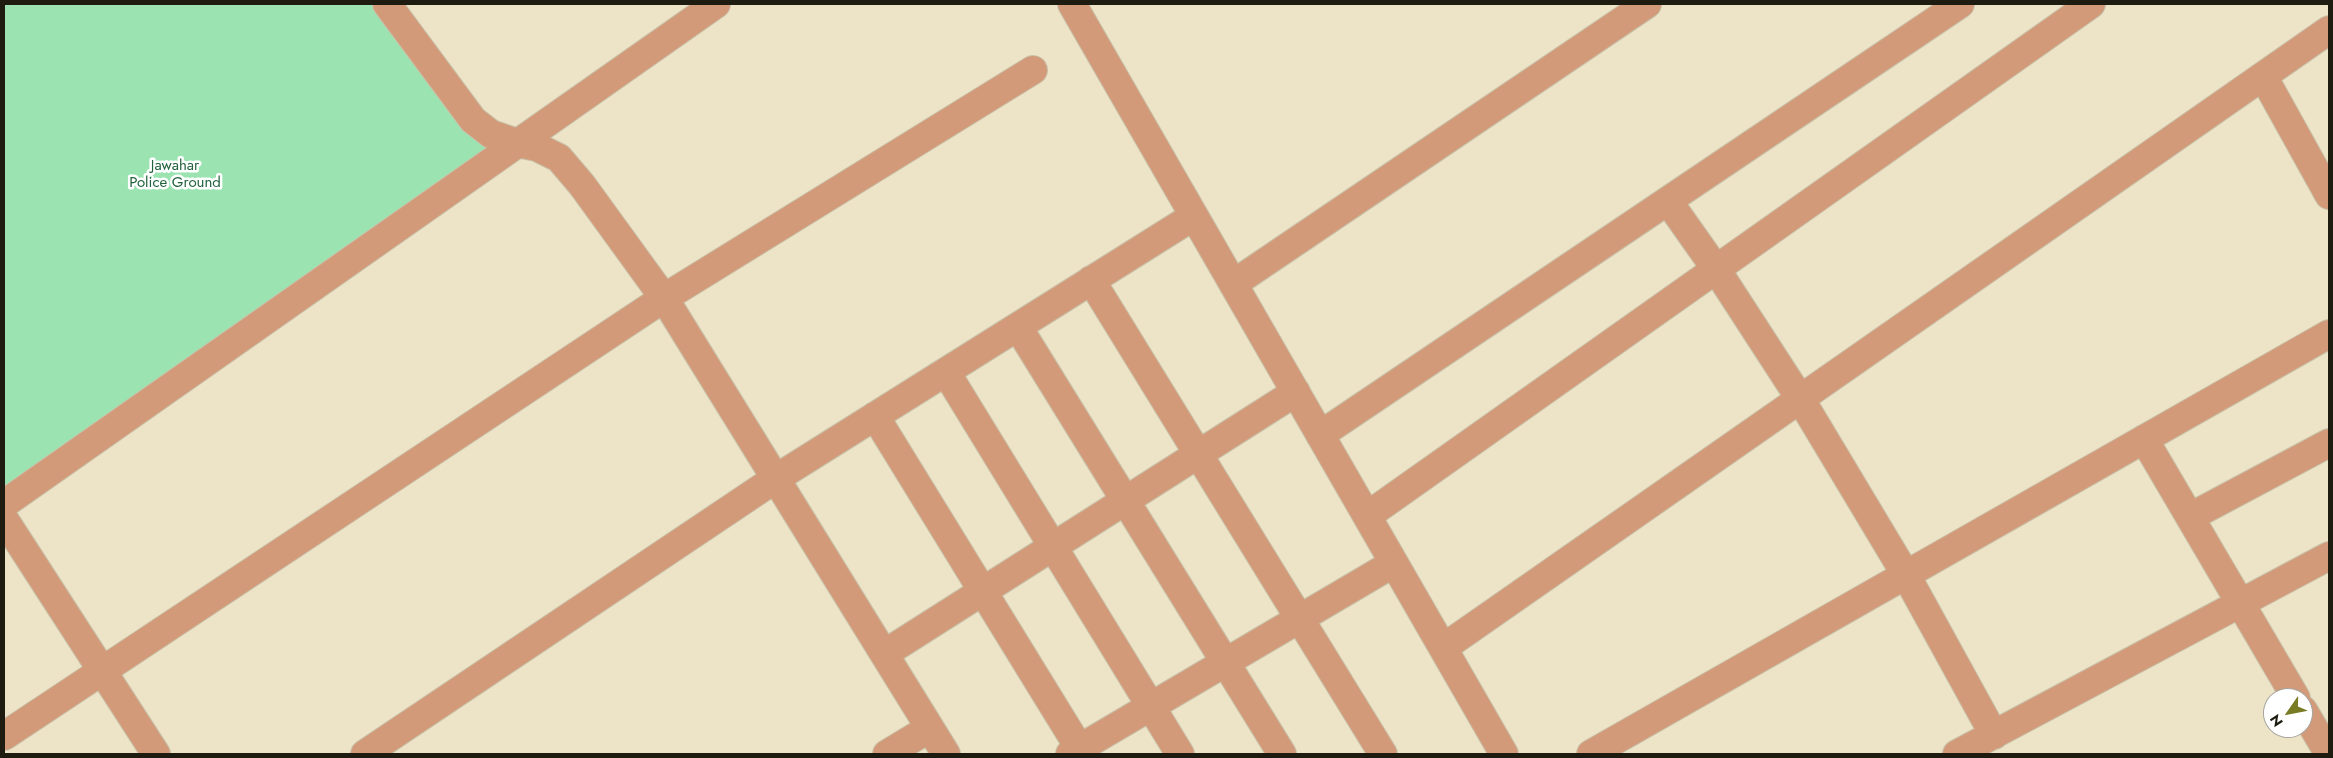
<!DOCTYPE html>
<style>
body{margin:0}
#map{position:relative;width:2333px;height:758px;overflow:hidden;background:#ede4c8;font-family:Jost,sans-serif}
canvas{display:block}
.frame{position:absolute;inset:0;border:5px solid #1e1b10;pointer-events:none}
.north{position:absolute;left:2263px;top:688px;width:50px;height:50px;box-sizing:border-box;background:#fff;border:1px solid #a5a49f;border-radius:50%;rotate:237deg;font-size:14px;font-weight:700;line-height:20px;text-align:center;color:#1e1b10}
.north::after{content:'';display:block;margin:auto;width:18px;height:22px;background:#787b23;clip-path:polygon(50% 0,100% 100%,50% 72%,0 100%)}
</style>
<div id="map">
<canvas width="2333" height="758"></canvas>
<div class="frame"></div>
<div class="north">N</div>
</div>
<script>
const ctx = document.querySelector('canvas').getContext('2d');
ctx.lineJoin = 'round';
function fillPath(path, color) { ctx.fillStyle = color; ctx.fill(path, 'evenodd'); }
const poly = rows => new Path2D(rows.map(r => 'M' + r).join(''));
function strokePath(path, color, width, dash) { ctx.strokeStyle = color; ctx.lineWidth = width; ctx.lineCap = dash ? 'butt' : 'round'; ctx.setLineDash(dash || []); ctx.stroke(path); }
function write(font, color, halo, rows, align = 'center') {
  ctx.font = font + ' Jost,sans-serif'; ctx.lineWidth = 5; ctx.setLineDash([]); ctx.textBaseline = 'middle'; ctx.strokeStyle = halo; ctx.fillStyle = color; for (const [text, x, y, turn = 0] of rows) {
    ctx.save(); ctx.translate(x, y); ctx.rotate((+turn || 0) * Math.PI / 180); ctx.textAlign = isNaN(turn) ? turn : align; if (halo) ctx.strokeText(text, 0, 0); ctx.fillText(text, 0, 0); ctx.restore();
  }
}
fillPath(poly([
 [4,4,387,4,473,120,517,143,4,504]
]), '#9be4b2');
const minor = poly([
 [387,4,473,120,491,134,517,143,537,147,559,158,582,185,664,298,946,754],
 [1072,4,1504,754],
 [2263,76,2329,195],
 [1668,201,1716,269,1801,400,1906,575,1994,735],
 [1091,280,1383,754],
 [1233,284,1647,4],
 [1018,327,1282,754],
 [946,372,1180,754],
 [875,416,1083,754],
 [1320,435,1960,4],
 [2144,439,2296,698],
 [4,504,716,4],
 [1367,516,2091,4],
 [2190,517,2329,443],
 [4,519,156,754],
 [1443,648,2329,30],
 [884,654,1296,392],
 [2303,710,2329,754],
 [4,736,664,298,1033,70],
 [365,754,775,479,1194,216],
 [887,754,930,728],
 [1070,754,1394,563],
 [1591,754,2329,334],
 [1957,754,2329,556]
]);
strokePath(minor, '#c8c0a7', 30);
strokePath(minor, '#d39a7a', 28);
write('15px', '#22623c', '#fff', [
 ["Jawahar",175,166],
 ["Police Ground",175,183]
]);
</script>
